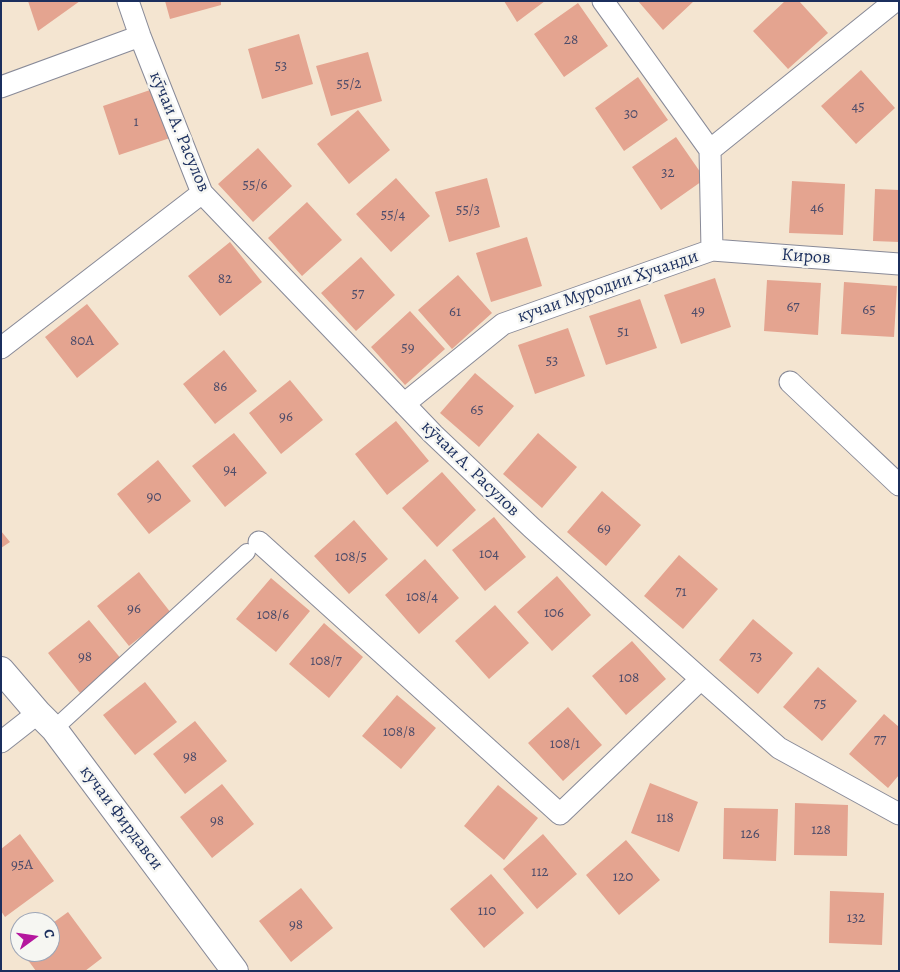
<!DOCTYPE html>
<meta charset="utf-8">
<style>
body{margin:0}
#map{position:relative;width:900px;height:972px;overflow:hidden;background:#f4e5d1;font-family:Alegreya,serif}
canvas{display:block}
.frame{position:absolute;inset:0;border:2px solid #1b2f5e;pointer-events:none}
.north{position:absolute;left:10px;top:912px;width:50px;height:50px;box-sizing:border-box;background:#f6f6f2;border:1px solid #9ea6b7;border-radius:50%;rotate:76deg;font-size:14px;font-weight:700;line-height:20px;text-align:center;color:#1b2f5e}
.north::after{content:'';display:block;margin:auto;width:18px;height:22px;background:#b5179e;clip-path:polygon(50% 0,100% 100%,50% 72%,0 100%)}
</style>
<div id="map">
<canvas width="900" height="972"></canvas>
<div class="frame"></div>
<div class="north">С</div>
</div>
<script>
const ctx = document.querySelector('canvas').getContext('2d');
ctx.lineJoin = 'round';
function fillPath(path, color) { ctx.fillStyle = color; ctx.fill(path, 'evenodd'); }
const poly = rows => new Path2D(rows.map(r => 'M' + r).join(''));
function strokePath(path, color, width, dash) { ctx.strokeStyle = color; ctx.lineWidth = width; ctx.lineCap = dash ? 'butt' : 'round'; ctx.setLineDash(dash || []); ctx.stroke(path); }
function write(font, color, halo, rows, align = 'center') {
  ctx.font = font + ' Alegreya,serif'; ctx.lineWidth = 5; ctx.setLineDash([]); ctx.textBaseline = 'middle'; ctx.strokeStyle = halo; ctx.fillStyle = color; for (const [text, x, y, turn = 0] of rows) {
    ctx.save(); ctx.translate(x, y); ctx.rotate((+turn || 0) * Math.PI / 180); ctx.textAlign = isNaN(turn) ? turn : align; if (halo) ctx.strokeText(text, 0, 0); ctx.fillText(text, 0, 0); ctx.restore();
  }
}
fillPath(poly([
 [28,1,80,1,38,31],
 [165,1,221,1,221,5,170,19],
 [504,1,545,1,517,22],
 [638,1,694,1,663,30],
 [785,1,799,1,828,33,788,69,753,31],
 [578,3,608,46,564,77,534,34],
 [299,34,313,84,262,99,248,49],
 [368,52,382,101,331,116,316,66],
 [861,70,895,108,856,144,821,106],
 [638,77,668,120,624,151,595,108],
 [153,89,170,138,119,155,103,106],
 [358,110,390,150,349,184,317,144],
 [676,137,705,179,661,210,632,167],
 [258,148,292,186,253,222,218,184],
 [396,178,430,216,391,252,356,214],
 [487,178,500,227,449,242,435,192],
 [792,181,845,184,843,235,789,233],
 [875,189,899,190,899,242,873,241],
 [307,202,342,240,302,276,268,238],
 [527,237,542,286,491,302,476,253],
 [230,242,262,282,220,316,188,276],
 [361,257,395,295,356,331,321,293],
 [458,275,492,313,452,349,418,310],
 [715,278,731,327,681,344,664,295],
 [767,280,821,283,818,335,764,331],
 [844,282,897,286,894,337,841,334],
 [640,299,657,348,606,365,589,316],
 [87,304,119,344,77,378,45,337],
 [410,311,445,349,405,385,371,347],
 [568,328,585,376,535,394,518,345],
 [224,350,257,391,215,424,183,384],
 [475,373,514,406,479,447,440,413],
 [290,380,323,420,281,454,249,413],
 [396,421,429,461,387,495,355,454],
 [234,433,267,473,225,507,192,466],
 [538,433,577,467,542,508,503,474],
 [158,460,191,501,149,534,117,494],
 [442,472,476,510,437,547,402,508],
 [602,491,641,525,606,566,567,532],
 [494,517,526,557,485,591,452,550],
 [354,520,388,559,349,594,314,556],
 [1,531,10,542,1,548],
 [679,555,718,589,683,629,644,596],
 [425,559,459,598,419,634,385,595],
 [139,572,171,613,129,646,97,606],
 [557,576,591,615,552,651,517,612],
 [271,578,310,611,276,652,236,619],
 [495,605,529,643,489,679,455,641],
 [753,619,793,653,758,694,719,660],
 [89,620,122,660,80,693,48,653],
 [324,623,363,657,329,698,289,664],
 [632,641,666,679,626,715,592,676],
 [818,667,857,701,822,741,783,707],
 [145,682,177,722,135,755,103,715],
 [397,695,436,728,401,769,362,736],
 [568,707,602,745,563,781,528,743],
 [884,714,899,727,899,775,888,788,849,754],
 [195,721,227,761,185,794,153,754],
 [650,783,698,802,679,852,631,833],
 [222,784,254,824,212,858,180,817],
 [498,785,538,818,504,860,464,826],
 [795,803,848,805,847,856,794,855],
 [724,808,778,809,776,861,723,859],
 [20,834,54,881,5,917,1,911,1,849],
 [543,834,577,874,537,909,503,869],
 [626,840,660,880,619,915,586,875],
 [491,874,524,913,484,948,450,909],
 [301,888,333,928,291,962,259,921],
 [830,891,884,893,882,945,829,943],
 [68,912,102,958,85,971,36,971,22,952,50,952,50,925]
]), '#e4a490');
const pedestrian = poly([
 [54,729,247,552]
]);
const minor = poly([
 [128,1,140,36,202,193,433,434,532,528,701,679,779,748,899,814],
 [603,1,710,150],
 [1,87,140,36],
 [712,250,899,264],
 [1,348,202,193],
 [790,382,899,485],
 [404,404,503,324,712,250,710,150,895,1],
 [259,542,560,814,701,679],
 [1,742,38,713]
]);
const tertiary = poly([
 [1,670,38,713,54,729,235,971]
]);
strokePath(pedestrian, '#888a98', 18);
strokePath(minor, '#888a98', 23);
strokePath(tertiary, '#888a98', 28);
strokePath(pedestrian, '#fff', 16);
strokePath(minor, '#fff', 21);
strokePath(tertiary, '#fff', 26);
write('15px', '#4d4c6a', null, [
 ["28",571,40],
 ["53",281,66],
 ["55/2",349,84],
 ["45",858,107],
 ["30",631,114],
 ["1",136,122],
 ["32",668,173],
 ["55/6",255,185],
 ["46",817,208],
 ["55/3",468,210],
 ["55/4",393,215],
 ["82",225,279],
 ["57",358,294],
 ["67",793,307],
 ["65",869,310],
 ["49",698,311],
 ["61",455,312],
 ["51",623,332],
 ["80А",82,341],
 ["59",408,348],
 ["53",552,361],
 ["86",220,387],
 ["65",477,410],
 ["96",286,417],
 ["94",230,470],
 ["90",154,497],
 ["69",604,529],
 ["104",489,554],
 ["108/5",351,557],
 ["71",681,592],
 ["108/4",422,597],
 ["96",134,609],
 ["106",554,613],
 ["108/6",273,615],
 ["98",85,657],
 ["73",756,657],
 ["108/7",326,661],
 ["108",629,678],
 ["75",820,704],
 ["108/8",399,732],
 ["77",880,740],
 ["108/1",565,744],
 ["98",190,757],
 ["118",665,818],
 ["98",217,821],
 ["128",821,830],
 ["126",750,834],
 ["95А",22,865],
 ["112",540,872],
 ["120",623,877],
 ["110",487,911],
 ["132",856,918],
 ["98",296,925]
]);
write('18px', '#1b2f5e', '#f6f6f2', [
 ["кӯчаи А. Расулов",179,132,67],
 ["Киров",806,257,4],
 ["кучаи Муродии Хучанди",608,287,-19],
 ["кӯчаи А. Расулов",470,469,44],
 ["кучаи Фирдавси",121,818,53]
]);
</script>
